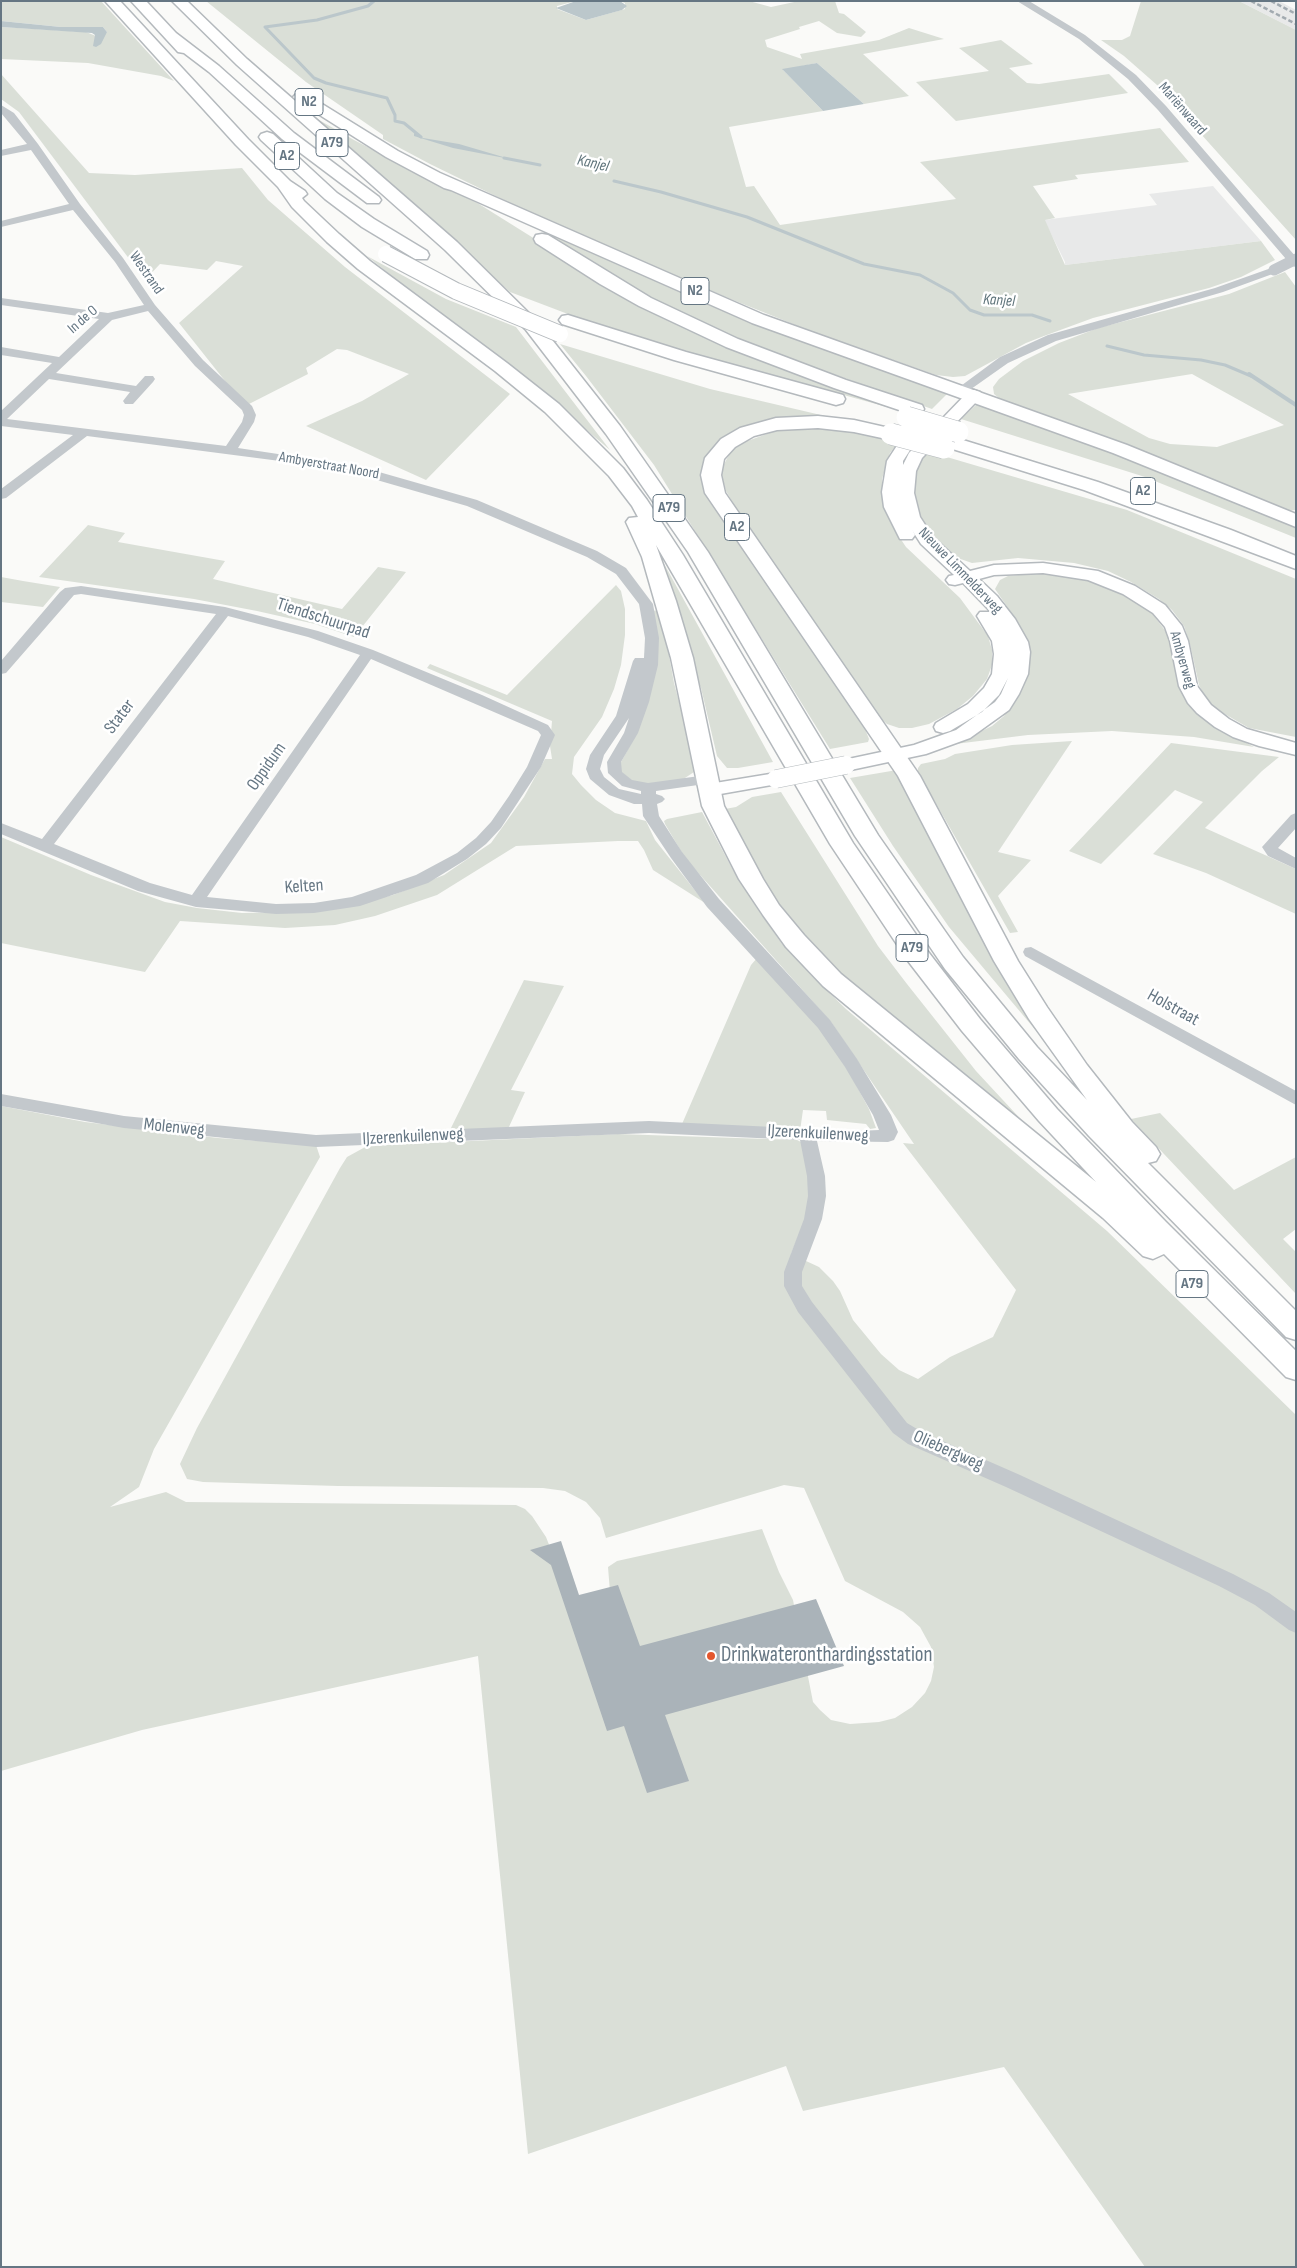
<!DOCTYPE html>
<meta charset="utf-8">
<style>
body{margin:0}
#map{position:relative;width:1297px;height:2268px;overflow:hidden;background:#fafaf8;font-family:"Sofia Sans Condensed",sans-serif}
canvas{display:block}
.frame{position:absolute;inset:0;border:2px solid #657683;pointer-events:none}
</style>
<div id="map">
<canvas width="1297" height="2268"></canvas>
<div class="frame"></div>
</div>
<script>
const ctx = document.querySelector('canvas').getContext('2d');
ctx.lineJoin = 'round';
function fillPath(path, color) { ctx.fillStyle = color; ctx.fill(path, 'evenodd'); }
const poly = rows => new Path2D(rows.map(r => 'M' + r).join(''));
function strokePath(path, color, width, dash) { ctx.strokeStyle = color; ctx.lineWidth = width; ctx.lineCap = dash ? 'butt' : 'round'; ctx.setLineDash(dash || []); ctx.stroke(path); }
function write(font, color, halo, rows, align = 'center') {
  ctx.font = font + ' "Sofia Sans Condensed",sans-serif'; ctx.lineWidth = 5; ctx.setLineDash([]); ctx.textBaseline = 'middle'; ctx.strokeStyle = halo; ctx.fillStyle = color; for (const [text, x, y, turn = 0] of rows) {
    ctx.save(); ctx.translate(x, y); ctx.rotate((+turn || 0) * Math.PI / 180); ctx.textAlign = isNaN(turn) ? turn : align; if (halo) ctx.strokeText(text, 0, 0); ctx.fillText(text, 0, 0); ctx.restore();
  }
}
fillPath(poly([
 [1239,1,1279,1,1296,10,1296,30],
 [1213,186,1261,241,1065,265,1065,262,1044,220,1157,205,1149,194]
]), '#e8e9e9');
fillPath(poly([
 [1,1,101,1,174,81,161,76,88,63,1,59,1,27,86,32,96,36,107,32,103,27,61,27,1,21],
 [206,1,576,1,557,6,557,9,586,20,625,9,625,3,620,1,749,1,771,7,799,1,835,1,839,13,844,14,866,32,861,37,837,33,819,21,799,27,800,29,765,40,767,47,802,59,800,54,879,40,909,28,944,39,863,54,909,96,864,104,817,63,783,70,823,111,729,127,746,187,754,186,780,225,956,199,920,162,1160,128,1189,162,1075,175,1078,179,1033,186,1055,218,1045,220,1065,265,1261,241,1275,260,1241,277,1209,288,1093,318,1044,336,1026,343,965,376,953,377,936,375,808,330,728,298,551,223,430,164,383,139,383,135,306,82],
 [1141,1,1239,1,1296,30,1296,240,1157,85,1124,56,1101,40,1122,40,1130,36],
 [1001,40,1033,64,1009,68,1027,83,1039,84,1109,74,1128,93,956,121,916,82,989,71,959,48],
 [1,74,89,173,135,175,242,168,268,200,345,267,510,394,426,480,306,426,362,401,409,374,347,350,337,349,306,368,308,374,249,404,233,391,179,323,243,266,216,261,207,270,160,264,145,280,19,112,1,99],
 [312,116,354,140,479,204,583,269,714,339,908,410,905,412,674,348,581,319,510,292],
 [536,227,948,393,932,409,751,345,672,309,614,277],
 [367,256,446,299,516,327,610,450,522,375,408,289],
 [1285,272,1296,287,1296,510,1287,511,1050,417,1000,399,994,394,993,387,999,379,1023,361,1059,343,1098,328,1229,294],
 [1192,374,1284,425,1217,447,1170,444,1149,438,1068,394],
 [560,344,710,389,855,423,778,422,704,464,701,480,709,495,863,724,869,739,868,742,830,749,654,465,586,376],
 [979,402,1076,438,1296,526,1296,538,1145,477,961,419],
 [814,427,856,432,898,443,890,453,882,479,885,510,894,529,906,547,960,598,988,636,992,650,992,665,987,679,973,696,957,709,929,724,912,728,899,728,887,724,879,717,744,522,726,491,722,476,722,468,731,451,742,443,775,431],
 [923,450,1127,510,1296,579,1296,737,1249,728,1216,709,1206,699,1199,685,1190,644,1184,626,1172,610,1159,599,1131,582,1108,571,1074,563,1018,558,972,563,952,556,932,540,915,510,912,477],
 [88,525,125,533,118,542,225,561,213,579,342,609,378,567,406,572,354,637,315,624,257,611,194,599,39,577],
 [662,560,773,762,738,768,727,768,717,756,701,688,685,654],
 [1040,573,1090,580,1124,593,1151,612,1167,633,1184,698,1195,710,1228,733,1254,747,1194,737,1112,731,1028,735,955,744,992,726,1004,716,1022,688,1028,673,1029,647,1019,624,995,589,1000,580,1008,576],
 [1,577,23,581,60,587,43,607,1,602],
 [616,585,621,591,625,609,625,635,621,665,614,689,602,717,574,757,572,774,581,785,596,800,615,813,646,821,655,840,705,903,653,870,644,850,638,841,618,841,516,846,437,895,375,916,335,925,285,928,180,921,145,972,1,943,1,837,91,875,165,902,197,908,242,913,302,912,333,909,393,895,444,875,491,843,524,797,545,759,552,759,550,746,552,721,427,668,430,664,507,695],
 [661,610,674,683,696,766,694,772,682,780,650,784,632,781,620,771,620,764,632,742,651,611],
 [1072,741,998,852,1031,860,998,896,1018,932,1010,933,918,772,918,768,921,764,945,759,955,754,1012,745],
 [1171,743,1279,757,1262,771,1205,828,1296,869,1296,914,1206,873,1153,854,1203,802,1175,790,1101,864,1069,851],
 [897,770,973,920,1064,1064,949,927,893,846,850,778],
 [781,792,878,946,907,984,976,1071,1054,1155,846,982,793,926,764,885,719,810,736,807,752,797],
 [702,812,733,870,759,911,782,944,814,978,846,1009,1107,1231,1296,1415,1296,2267,1145,2267,1004,2067,803,2111,786,2066,528,2154,478,1656,142,1730,1,1771,1,1106,85,1122,218,1138,316,1145,320,1157,154,1449,139,1487,110,1507,166,1492,186,1502,516,1505,525,1509,532,1516,546,1537,570,1598,610,1592,608,1567,617,1561,762,1529,779,1572,793,1600,813,1702,820,1710,831,1720,850,1724,879,1722,895,1718,912,1707,925,1693,931,1681,934,1667,931,1647,920,1627,903,1612,845,1581,804,1488,784,1485,606,1538,600,1518,586,1502,565,1491,543,1488,338,1486,203,1482,187,1479,180,1464,197,1428,340,1168,347,1157,367,1146,618,1134,797,1140,803,1143,817,1190,791,1254,819,1267,833,1281,840,1291,853,1320,881,1354,899,1370,918,1379,950,1357,993,1337,1016,1290,903,1143,914,1144,831,1022,685,858,665,824,664,821,667,819],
 [757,958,819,1026,849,1072,869,1109,876,1128,870,1129,866,1124,827,1120,826,1111,803,1110,800,1131,682,1124,751,965],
 [524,980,564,986,511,1090,525,1092,508,1129,450,1130],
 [1160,1113,1234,1190,1296,1157,1296,1229,1283,1239,1296,1252,1296,1294,1131,1119]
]), '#dadfd7');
fillPath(poly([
 [576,1,620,1,627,6,622,10,586,20,556,8],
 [1,21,61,27,103,27,107,32,101,44,96,47,93,46,95,35,92,33,1,27],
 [817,63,840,83,864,104,823,111,782,69],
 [414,133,423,138,459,144,510,159,453,148,414,136]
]), '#bbc7cb');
strokePath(poly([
 [374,1,368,6,317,20,265,27,314,78,326,83,387,98,395,115,395,121,404,123,421,137],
 [504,158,540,165],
 [614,181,661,192,747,217,864,264,920,275,953,293,970,310,984,315,1032,315,1050,321],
 [1107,346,1144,355,1201,360,1225,365,1251,376]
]), '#bbc7cb', 3);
strokePath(poly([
 [1249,374,1296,405]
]), '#bbc7cb', 4);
fillPath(poly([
 [561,1541,579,1595,618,1585,640,1646,816,1599,844,1666,665,1715,689,1781,647,1793,624,1726,607,1731,551,1565,530,1550]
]), '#aab3b9');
const major = poly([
 [974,390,980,392,982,395,980,398,922,458,916,471,914,493,920,517,933,537,970,571,994,565,1043,563,1098,571,1135,586,1165,605,1182,626,1188,641,1197,686,1211,705,1229,719,1247,729,1296,743,1296,755,1259,746,1233,737,1215,727,1197,713,1188,703,1179,686,1170,641,1165,627,1153,613,1123,594,1088,580,1043,573,994,575,979,579,997,596,1015,619,1028,642,1030,652,1028,674,1019,694,1009,710,970,738,926,754,846,771,839,769,836,765,839,761,914,745,956,730,995,702,1001,694,1008,678,999,695,982,712,950,731,943,733,936,731,934,727,936,723,968,704,984,688,992,674,994,654,992,641,977,616,980,612,991,612,963,583,955,585,949,584,946,580,949,576,954,575,921,544,912,530,915,535,912,539,900,539,884,507,882,492,887,461,900,441,912,441,914,444,903,461,903,465,909,453,968,392,974,390],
 [776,773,783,775,786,779,783,783,709,796,702,794,699,790,702,786,709,784,776,773]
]);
const highway = poly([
 [105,1,120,1,248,139,290,181,305,191,307,194,302,198,304,201,339,234,370,261,507,363,559,404,623,468,647,500,683,555,853,843,926,949,980,1019,1057,1109,1166,1222,1296,1351,1296,1380,1286,1377,1164,1254,1153,1259,1143,1256,1103,1218,823,986,786,947,763,915,739,879,702,806,671,658,642,557,626,522,629,518,638,517,632,506,609,476,545,412,495,371,358,269,327,242,292,207,278,187,236,145,105,1],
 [656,545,830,844,908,961,962,1031,1039,1121,1096,1182,841,974,804,935,779,905,763,879,724,806,693,658,676,601,656,545],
 [131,1,146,1,176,33,219,66,294,133,379,197,381,200,379,203,367,203,282,139,209,72,184,53,178,52,131,1],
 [172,1,187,1,247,59,457,242,538,322,620,426,708,552,878,835,963,957,1037,1047,1087,1100,1029,1019,994,961,898,776,705,493,701,475,705,458,721,439,740,428,776,418,818,416,854,420,898,430,900,434,898,438,891,440,854,432,818,428,777,430,754,436,735,447,724,459,721,475,725,493,920,776,1018,961,1047,1007,1087,1065,1132,1122,1156,1147,1160,1154,1156,1161,1148,1163,1296,1311,1296,1340,1286,1337,1089,1136,1019,1059,945,969,855,836,688,552,606,434,526,330,445,250,237,65,172,1],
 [301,92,306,94,398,151,440,173,764,315,1127,445,1296,514,1296,527,1113,453,752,323,451,190,444,188,386,157,296,100,293,97,296,94,301,92],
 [267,132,273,134,337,193,374,219,427,251,429,255,427,259,415,259,362,227,325,199,261,140,259,137,261,134,267,132],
 [542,234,548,235,651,298,738,339,846,380,922,405,924,409,922,413,915,415,908,413,834,388,726,347,639,306,600,284,536,243,534,239,536,235,542,234],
 [568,315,686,352,843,395,845,399,843,403,836,405,674,360,562,324,559,320,562,316,568,315],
 [950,436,1098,482,1231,530,1296,556,1296,569,1084,490,943,446,941,442,943,438,950,436]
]);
strokePath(major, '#b5babe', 3);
strokePath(highway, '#b4b9bd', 3);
fillPath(poly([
 [1017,1,1029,1,1085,35,1136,75,1166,106,1296,257,1296,267,1292,266,1158,110,1128,79,1079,39,1017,1],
 [1,105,14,113,38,144,80,204,123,258,155,305,203,360,252,406,256,415,254,422,238,448,358,466,477,500,597,551,626,568,653,604,659,638,658,665,649,702,638,733,621,762,622,772,632,780,648,783,707,775,712,777,714,780,712,783,656,791,656,794,662,796,665,799,662,802,657,804,659,816,682,852,719,899,830,1020,857,1059,891,1115,898,1132,894,1140,888,1142,817,1141,825,1176,826,1196,822,1219,802,1272,802,1286,812,1302,907,1423,922,1432,1020,1475,1233,1574,1269,1593,1296,1612,1296,1633,1289,1630,1255,1605,1219,1586,1006,1487,908,1444,893,1433,798,1312,784,1286,784,1272,804,1219,808,1196,807,1176,800,1140,649,1133,316,1147,124,1128,1,1106,1,1094,124,1116,316,1135,649,1121,857,1131,879,1130,873,1115,845,1067,818,1028,707,907,671,858,643,816,642,804,634,804,609,795,590,779,586,769,590,755,616,716,633,661,635,658,644,658,645,638,639,604,616,574,587,557,467,506,356,474,280,461,87,436,6,498,1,499,1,489,73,435,1,426,1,411,52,363,1,355,1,347,59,357,99,319,1,305,1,298,108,313,144,305,115,262,73,210,1,227,1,221,69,204,31,150,1,156,1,150,27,144,1,113,1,105],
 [148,311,195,366,242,410,244,415,242,422,226,446,7,419,49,379,130,392,123,401,125,404,133,404,153,382,155,379,153,376,145,376,136,386,56,373,112,320,148,311],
 [629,718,624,733,607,762,608,773,622,786,641,791,641,794,619,789,604,777,600,769,604,755,629,718],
 [1274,267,1280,270,1278,272,1223,292,1056,341,1008,363,964,394,960,395,954,391,1000,357,1048,335,1215,288,1274,267],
 [81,586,225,607,318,631,373,650,482,695,548,725,555,735,541,767,501,828,486,844,467,859,428,883,360,906,314,913,276,914,196,907,138,891,1,834,1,823,42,839,216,614,81,594,74,595,6,673,1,674,1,661,60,592,65,588,81,586],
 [228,616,308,637,360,655,192,895,150,883,54,844,228,616],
 [371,659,538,731,541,735,527,767,509,796,491,822,476,838,457,853,416,875,352,897,314,903,276,904,207,897,371,659],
 [1296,813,1296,828,1278,848,1296,858,1296,869,1268,856,1262,847,1291,815,1296,813],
 [1031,947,1296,1091,1296,1105,1025,956,1023,952,1025,948,1031,947]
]), '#c3c8cc');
fillPath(major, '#fff');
fillPath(highway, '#fff');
strokePath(poly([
 [1251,1,1296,24],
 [1271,1,1296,14]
]), '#a2aab0', 2.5, [4.5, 2.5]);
const majorBridge = poly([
 [776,779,846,765]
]);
const highwayBridgeFar1 = poly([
 [386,254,456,291,560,334]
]);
const highwayBridge = poly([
 [907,417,958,432],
 [891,434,944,448]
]);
strokePath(majorBridge, '#b5babe', 19, []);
strokePath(highwayBridgeFar1, '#b4b9bd', 18, []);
strokePath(highwayBridge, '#b4b9bd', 22, []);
strokePath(poly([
 [1274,270,1296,259]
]), '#c3c8cc', 11);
strokePath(majorBridge, '#fff', 18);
strokePath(highwayBridgeFar1, '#fff', 16);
strokePath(highwayBridge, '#fff', 21);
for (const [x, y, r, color] of [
 [711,1656,5,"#e4572e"]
]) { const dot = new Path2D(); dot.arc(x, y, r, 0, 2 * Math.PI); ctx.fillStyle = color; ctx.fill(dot); strokePath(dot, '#fff', 2); }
write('15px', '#657683', '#fff', [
 ["Mariënwaard",1182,109,49],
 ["Westrand",146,273,55],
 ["In de O",83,320,-41],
 ["Ambyerstraat Noord",329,466,10],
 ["Nieuwe Limmelderweg",960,571,46],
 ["Ambyerweg",1182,660,74]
]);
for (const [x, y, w] of [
 [309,102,28],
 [332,143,32],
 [287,156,25],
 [695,291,28],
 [1143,491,25],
 [669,508,32],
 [737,527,25],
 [912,948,32],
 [1192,1284,32]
]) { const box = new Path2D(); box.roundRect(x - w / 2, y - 13.5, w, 27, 4); ctx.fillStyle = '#fff'; ctx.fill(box); strokePath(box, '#657683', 1); }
write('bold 16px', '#657683', null, [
 ["N2",309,102],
 ["A79",332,143],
 ["A2",287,156],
 ["N2",695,291],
 ["A2",1143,491],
 ["A79",669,508],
 ["A2",737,527],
 ["A79",912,948],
 ["A79",1192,1284]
]);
write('italic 16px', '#60757c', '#fff', [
 ["Kanjel",593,164,13],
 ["Kanjel",999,301,4]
]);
write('18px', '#657683', '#fff', [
 ["Tiendschuurpad",323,619,18],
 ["Stater",120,717,-53],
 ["Oppidum",267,767,-55],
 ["Kelten",304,887,-4],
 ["Holstraat",1173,1008,29],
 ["Molenweg",174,1128,6],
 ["IJzerenkuilenweg",818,1134,3],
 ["IJzerenkuilenweg",413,1137,-3],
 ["Oliebergweg",948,1451,24]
]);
write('21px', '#657683', '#fff', [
 ["Drinkwateronthardingsstation",721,1656]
], 'left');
</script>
